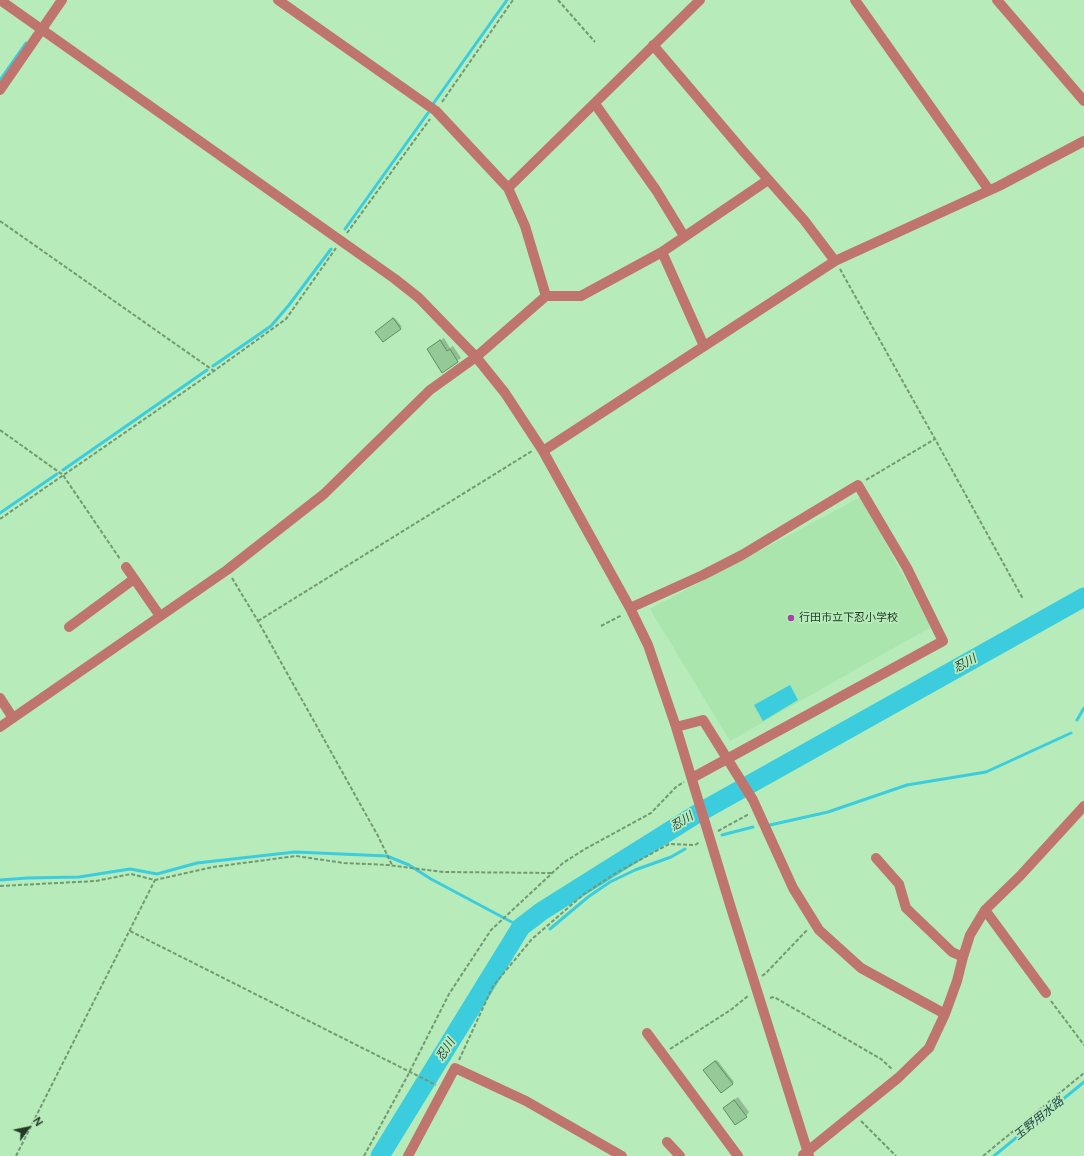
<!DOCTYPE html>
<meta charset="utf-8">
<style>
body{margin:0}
#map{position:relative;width:1084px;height:1156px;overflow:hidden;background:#b7ecba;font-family:"DM Sans",sans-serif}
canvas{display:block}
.north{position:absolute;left:8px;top:1108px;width:40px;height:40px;-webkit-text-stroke:3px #b7ecba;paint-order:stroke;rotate:57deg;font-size:11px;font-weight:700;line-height:16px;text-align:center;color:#243a26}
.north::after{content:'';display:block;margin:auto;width:14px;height:18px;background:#243a26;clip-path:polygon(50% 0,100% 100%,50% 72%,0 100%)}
</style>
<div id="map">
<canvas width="1084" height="1156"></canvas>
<div class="north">N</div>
</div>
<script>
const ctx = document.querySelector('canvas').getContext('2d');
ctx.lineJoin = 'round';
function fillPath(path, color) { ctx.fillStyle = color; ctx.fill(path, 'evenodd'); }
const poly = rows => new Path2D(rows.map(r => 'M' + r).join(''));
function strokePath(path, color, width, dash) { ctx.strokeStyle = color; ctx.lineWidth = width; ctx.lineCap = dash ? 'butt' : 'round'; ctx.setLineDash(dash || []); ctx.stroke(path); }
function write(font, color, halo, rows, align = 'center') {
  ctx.font = font + ' "DM Sans","Noto Sans JP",sans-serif'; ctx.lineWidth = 3.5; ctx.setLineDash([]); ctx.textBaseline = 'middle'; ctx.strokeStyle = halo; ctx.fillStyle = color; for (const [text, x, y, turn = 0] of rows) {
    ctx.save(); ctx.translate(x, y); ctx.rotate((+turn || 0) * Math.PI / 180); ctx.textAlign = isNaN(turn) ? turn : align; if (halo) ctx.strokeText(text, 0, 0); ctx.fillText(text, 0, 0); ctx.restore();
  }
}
fillPath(poly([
 [861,497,931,627,730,741,650,609]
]), '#a9e5ad');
fillPath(poly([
 [790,685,798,700,763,721,754,705]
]), '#3bcdde');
fillPath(poly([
 [395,318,402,327,400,328,378,330],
 [444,338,450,348,453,346,461,358,457,361,428,349],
 [717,1060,734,1082,722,1092,706,1069],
 [738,1097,749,1112,746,1116,727,1105]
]), '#0003');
strokePath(poly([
 [0,80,26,43],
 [433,104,507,0],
 [345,229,428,113],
 [213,366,271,326,289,305,331,249],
 [63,470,207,370],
 [0,513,57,474],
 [1077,720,1084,708],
 [770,825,828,812,907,785,986,772,1071,733],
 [722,835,753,827],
 [0,880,27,878,79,877,130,869,157,874,197,863,295,852,387,856,409,865,431,879,521,927],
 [550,929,588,897,610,882,635,870,671,857,685,849],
 [994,1156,1084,1082]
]), '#3bcdde', 3);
strokePath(poly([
 [380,1156,521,927,542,911,695,815,1084,597]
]), '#3bcdde', 19);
const building = poly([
 [393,318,401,329,383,342,375,332,393,318],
 [440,340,447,351,450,349,458,362,442,373,427,349,440,340],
 [715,1061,733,1084,721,1093,703,1070,715,1061],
 [734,1100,747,1117,735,1125,723,1108,734,1100]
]);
fillPath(building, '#95c998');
strokePath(building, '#5c8e60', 1);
strokePath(poly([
 [558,0,595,42],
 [442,102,513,0],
 [0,221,214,371],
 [347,233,430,119],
 [840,269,935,439,1023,599],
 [0,430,63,475,120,559],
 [866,480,935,439],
 [0,519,214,371,286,319,336,248],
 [232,578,258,621,378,836,392,865],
 [258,621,532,451],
 [601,626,622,615],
 [718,831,749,814],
 [0,886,96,881,131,874,155,880,213,867,296,856,344,863,388,865,444,872,552,873],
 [130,931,436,1085],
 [762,976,766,973,808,929],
 [770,998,774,997,881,1059,893,1070],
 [1051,1001,1084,1045],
 [670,1049,732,1009,749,995],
 [459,1060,493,986,532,939,584,894,616,873,669,844,695,845,700,842],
 [861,1121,896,1156],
 [16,1156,155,880],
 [364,1156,408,1075,449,994,491,930,563,863,585,849,651,813,676,787,684,782],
 [983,1156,1084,1073]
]), '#729874', 2, [4, 2]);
strokePath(poly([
 [0,0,395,279,419,298,476,357,505,393,543,451,630,608,648,645,676,727,731,908,809,1156],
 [278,0,436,111,508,188],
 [855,0,989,190],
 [997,0,1084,101],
 [653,45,743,151,804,220,835,261],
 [0,90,62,0],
 [595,104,656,190,684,236],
 [662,252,704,346],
 [546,296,581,296,662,252,768,180],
 [543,451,835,261,999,186,1084,141],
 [126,567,160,616],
 [630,608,703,575,742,555,858,485,907,568,943,641,692,778],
 [69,627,134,579],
 [0,698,13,718],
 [0,727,227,570,324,494,430,390,476,357,546,296,525,226,508,188,700,0],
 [676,727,703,720,753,800,793,888,819,930,861,968,945,1014],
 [876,858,899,884,906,908,952,952,963,957],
 [985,910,1046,993],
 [647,1033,738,1156],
 [667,1142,680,1156],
 [803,1155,898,1078,929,1048,945,1014,957,981,963,957,970,935,985,910,1020,876,1084,806],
 [408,1156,455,1068,526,1101,622,1156]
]), '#bf756d', 10);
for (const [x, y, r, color] of [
 [791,618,4,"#a543a9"]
]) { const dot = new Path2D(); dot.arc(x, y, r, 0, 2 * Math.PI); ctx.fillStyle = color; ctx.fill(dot); strokePath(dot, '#b7ecba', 1.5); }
write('11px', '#243a26', '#b7ecba', [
 ["行田市立下忍小学校",799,618]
], 'left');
write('italic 12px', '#28464a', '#b7ecba', [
 ["忍川",965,664,-29],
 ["忍川",682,822,-32],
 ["忍川",446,1050,-58],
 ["玉野用水路",1039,1119,-39]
]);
</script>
